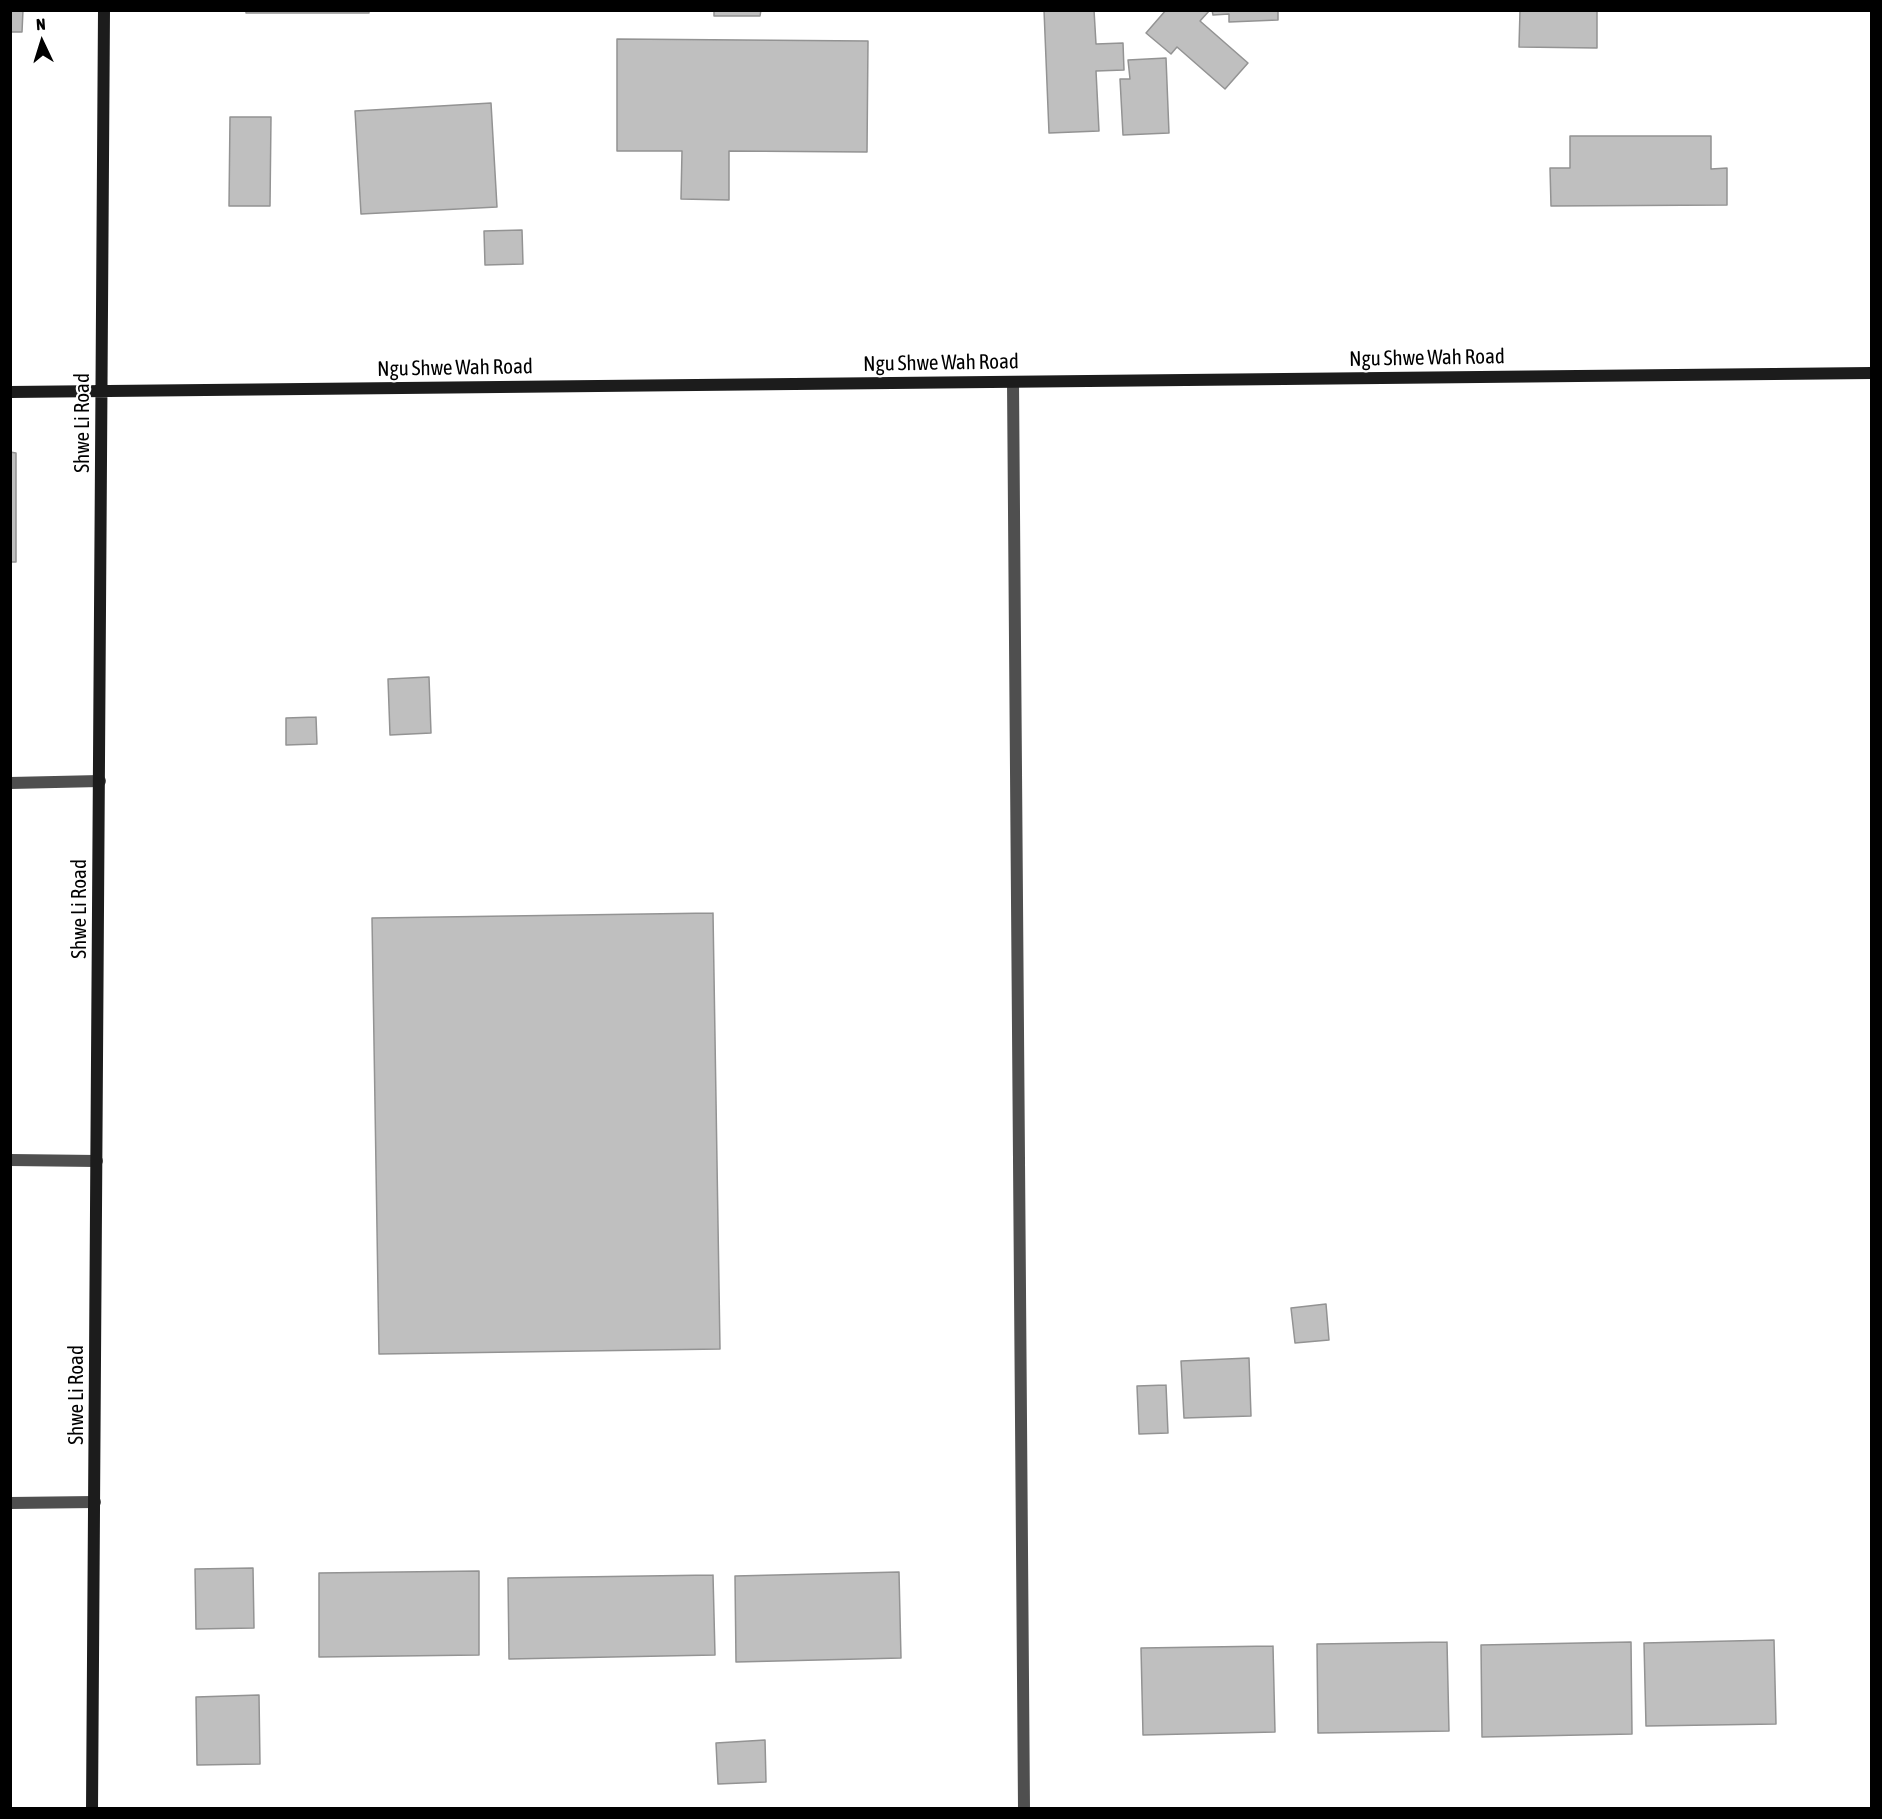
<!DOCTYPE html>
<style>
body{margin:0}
#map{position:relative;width:1882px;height:1819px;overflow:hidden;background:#fff;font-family:"Asap Condensed",sans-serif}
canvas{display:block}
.frame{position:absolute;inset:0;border:12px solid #000;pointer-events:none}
.north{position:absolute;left:12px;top:12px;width:60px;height:60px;-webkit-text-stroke:4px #fff;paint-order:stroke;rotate:356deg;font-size:16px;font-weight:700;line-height:24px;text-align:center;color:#000}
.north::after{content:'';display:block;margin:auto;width:21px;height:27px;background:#000;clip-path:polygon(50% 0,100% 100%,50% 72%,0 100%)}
</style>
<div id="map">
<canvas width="1882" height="1819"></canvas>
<div class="frame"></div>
<div class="north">N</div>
</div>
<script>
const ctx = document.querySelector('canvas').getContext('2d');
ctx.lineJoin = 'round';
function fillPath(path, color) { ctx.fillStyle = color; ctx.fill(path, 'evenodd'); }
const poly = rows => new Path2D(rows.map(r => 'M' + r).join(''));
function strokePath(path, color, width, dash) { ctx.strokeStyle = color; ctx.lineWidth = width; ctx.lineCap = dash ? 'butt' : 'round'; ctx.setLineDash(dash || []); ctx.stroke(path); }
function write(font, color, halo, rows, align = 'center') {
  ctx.font = font + ' "Asap Condensed",sans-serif'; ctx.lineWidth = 4.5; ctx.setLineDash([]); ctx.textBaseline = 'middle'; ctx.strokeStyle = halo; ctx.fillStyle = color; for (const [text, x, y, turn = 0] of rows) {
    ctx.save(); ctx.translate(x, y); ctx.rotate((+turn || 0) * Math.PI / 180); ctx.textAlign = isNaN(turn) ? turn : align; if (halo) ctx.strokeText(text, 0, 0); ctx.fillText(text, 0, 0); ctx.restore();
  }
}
const building = poly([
 [10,10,23,10,22,32,10,32,10,10],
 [246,10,369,10,369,13,246,13,246,10],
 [714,10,761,10,760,16,714,16,714,10],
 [1044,10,1094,10,1096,44,1123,43,1124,70,1096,71,1099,131,1049,133,1044,10],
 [1166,10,1210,10,1200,21,1248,63,1225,89,1177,47,1171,54,1146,33,1166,10],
 [1212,10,1278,10,1278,20,1229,22,1229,14,1213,15,1212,10],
 [1520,10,1597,10,1597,48,1519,47,1520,10],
 [617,39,868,41,867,152,729,151,729,200,681,199,682,151,617,151,617,39],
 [1166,58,1169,133,1123,135,1120,79,1130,79,1128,60,1166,58],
 [491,103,497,207,361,214,355,111,491,103],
 [230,117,271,117,270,206,229,206,230,117],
 [1570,136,1711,136,1711,169,1727,168,1727,205,1551,206,1550,168,1570,168,1570,136],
 [522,230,523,264,485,265,484,231,522,230],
 [10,452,16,453,16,562,10,562,10,452],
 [429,677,431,733,390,735,388,679,429,677],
 [316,717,317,744,286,745,286,718,316,717],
 [713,913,720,1349,379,1354,372,918,713,913],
 [1326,1304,1329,1340,1295,1343,1291,1308,1326,1304],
 [1249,1358,1251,1416,1184,1418,1181,1361,1249,1358],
 [1166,1385,1168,1433,1139,1434,1137,1386,1166,1385],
 [253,1568,254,1628,196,1629,195,1569,253,1568],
 [479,1571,479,1655,319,1657,319,1573,479,1571],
 [899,1572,901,1658,736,1662,735,1576,899,1572],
 [713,1575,715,1655,509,1659,508,1578,713,1575],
 [1774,1640,1776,1724,1646,1726,1644,1643,1774,1640],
 [1447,1642,1449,1731,1318,1733,1317,1644,1447,1642],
 [1631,1642,1632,1734,1482,1737,1481,1645,1631,1642],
 [1273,1646,1275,1732,1143,1735,1141,1648,1273,1646],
 [259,1695,260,1764,197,1765,196,1697,259,1695],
 [765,1740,766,1782,718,1784,716,1743,765,1740]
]);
fillPath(building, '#bfbfbf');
strokePath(building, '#939393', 1.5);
strokePath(poly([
 [1013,382,1024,1808],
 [10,783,100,781],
 [10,1160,97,1161],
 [10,1503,95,1502]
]), '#4f4f4f', 12);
strokePath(poly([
 [10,392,1872,373],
 [92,1808,104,10]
]), '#1c1c1c', 12);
write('21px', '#000', '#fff', [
 ["Ngu Shwe Wah Road",1427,358,-1],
 ["Ngu Shwe Wah Road",941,363,-1],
 ["Ngu Shwe Wah Road",455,368,-1],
 ["Shwe Li Road",82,423,-90],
 ["Shwe Li Road",79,909,-90],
 ["Shwe Li Road",76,1395,-90]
]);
</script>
